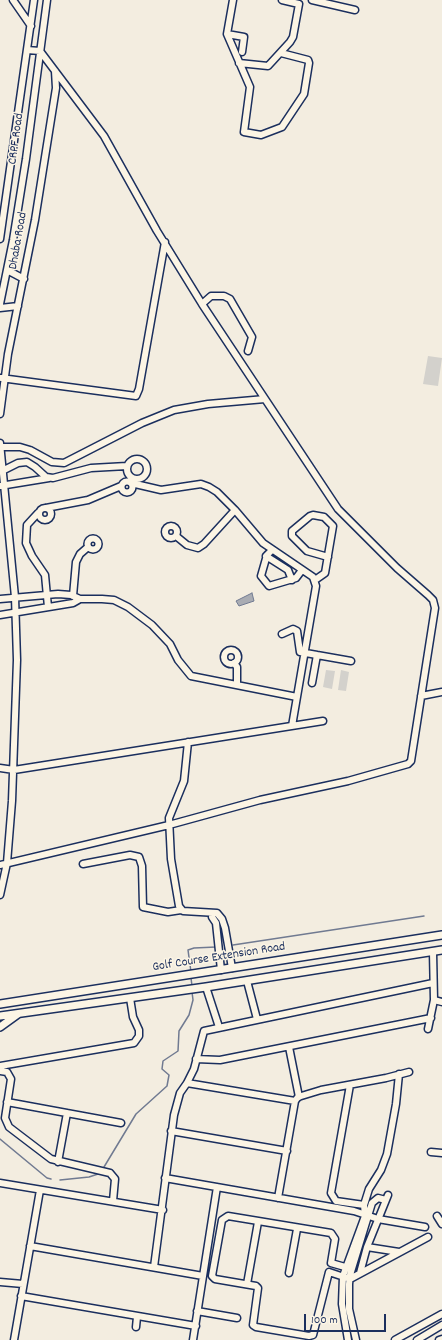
<!DOCTYPE html>
<style>
body{margin:0}
#map{position:relative;width:442px;height:1340px;overflow:hidden;background:#f3ede0;font-family:Dekko,sans-serif}
canvas{display:block}
.scale{position:absolute;left:304px;top:1314px;width:82px;height:18px;box-sizing:border-box;border:2px solid #1b2f5e;border-top:0;padding-left:5px;font-size:12px;line-height:14px;white-space:nowrap;color:#1b2f5e;-webkit-text-stroke:3px #fcf5e5;paint-order:stroke}
</style>
<div id="map">
<canvas width="442" height="1340"></canvas>
<div class="scale">100 m</div>
</div>
<script>
const ctx = document.querySelector('canvas').getContext('2d');
ctx.lineJoin = 'round';
function fillPath(path, color) { ctx.fillStyle = color; ctx.fill(path, 'evenodd'); }
const poly = rows => new Path2D(rows.map(r => 'M' + r).join(''));
function strokePath(path, color, width, dash) { ctx.strokeStyle = color; ctx.lineWidth = width; ctx.lineCap = dash ? 'butt' : 'round'; ctx.setLineDash(dash || []); ctx.stroke(path); }
function write(font, color, halo, rows, align = 'center') {
  ctx.font = font + ' Dekko,sans-serif'; ctx.lineWidth = 3; ctx.setLineDash([]); ctx.textBaseline = 'middle'; ctx.strokeStyle = halo; ctx.fillStyle = color; for (const [text, x, y, turn = 0] of rows) {
    ctx.save(); ctx.translate(x, y); ctx.rotate((+turn || 0) * Math.PI / 180); ctx.textAlign = isNaN(turn) ? turn : align; if (halo) ctx.strokeText(text, 0, 0); ctx.fillText(text, 0, 0); ctx.restore();
  }
}
fillPath(poly([
 [428,356,442,358,438,386,423,384],
 [326,670,335,671,332,689,323,687],
 [341,670,349,672,346,691,338,690]
]), '#d3d1cc');
const water = poly([
 [252,593,254,601,239,606,236,601,252,593]
]);
fillPath(water, '#a9acb3');
strokePath(water, '#707a91', 1);
strokePath(poly([
 [233,945,424,916],
 [191,972,188,950,194,948,216,947],
 [191,978,192,986],
 [0,1139,47,1178,51,1179],
 [104,1167,136,1114,167,1086,169,1075,162,1069,163,1061,178,1051,179,1031,189,1015,193,1000,192,992],
 [60,1180,89,1177,101,1173]
]), '#707a91', 1.5);
const minor = poly([
 [13,0,31,26],
 [233,0,227,34,250,87,244,132,261,135,282,127,304,94,309,63,308,60,281,53],
 [312,0,355,10],
 [227,34,244,37,242,52],
 [239,63,268,66,290,42,293,37,299,4,282,0],
 [0,239,34,0],
 [7,270,24,279],
 [0,304,13,240,26,159,47,0],
 [202,304,211,296,224,296,230,299,252,337,248,351],
 [0,308,18,306],
 [1,378,136,396,139,389,165,242],
 [0,414,8,354,35,220,56,88,55,71],
 [0,443,15,597,17,660,12,801,7,863,0,895],
 [0,447,20,447,30,450,52,462,64,463,142,423,174,410,208,404,265,399],
 '127 469a10 10 0 1 1 20 0a10 10 0 1 1-20 0Z',
 [2,471,18,463,27,462,35,467,46,477,53,478,91,468,127,466],
 '121.5 487a5.5 5.5 0 1 1 11 0a5.5 5.5 0 1 1-11 0Z',
 [131,483,161,490,201,484,209,487,217,492,235,510,263,543,313,577,316,586,292,726],
 [0,486,49,478],
 '39 514a6 6 0 1 1 12 0a6 6 0 1 1-12 0Z',
 [46,508,88,500,121,486],
 [38,513,27,525,26,543,32,556,45,575,48,607],
 '165 532a6 6 0 1 1 12 0a6 6 0 1 1-12 0Z',
 [176,536,187,545,198,548,204,544,235,510],
 '87.5 544a5.5 5.5 0 1 1 11 0a5.5 5.5 0 1 1-11 0Z',
 [272,550,267,555,261,576,269,586,296,578,302,570],
 [266,556,288,570,292,580],
 [315,580,325,573,333,526,324,517,313,515,310,516,292,531,292,536,307,551,328,557],
 [73,596,76,562,80,554,88,547],
 [0,599,58,594,71,595,80,599],
 [0,615,73,603,80,599,102,599,114,600,128,607,152,625,170,644,178,660,191,676,297,697],
 [282,634,293,629,297,631,300,652,351,661],
 '224 657a7 7 0 1 1 14 0a7 7 0 1 1-14 0Z',
 [234,663,237,667,237,685],
 [312,683,317,655],
 [421,696,442,692],
 [188,742,184,781,169,818,171,859,179,906,183,911,217,913,222,919,225,928,232,968],
 [0,768,14,770,323,721],
 [83,864,130,855,139,857,142,866,143,907,168,912,181,910],
 [0,865,169,825,260,800,348,781,408,764,411,761,435,608,433,600,428,595,397,568,338,509,202,304,157,231,104,136,40,51,27,50],
 [213,913,212,917,216,923,221,970],
 [247,981,257,1019],
 [206,987,219,1027],
 [434,1000,442,1002],
 [428,1029,434,1000,433,952],
 [289,1047,299,1097],
 [196,1059,220,1060,431,1018],
 [0,1066,134,1043,139,1036,139,1030,133,1017,130,998],
 [0,1071,7,1072,11,1079,5,1118,9,1127,51,1159,110,1173,115,1179,113,1201],
 [187,1083,295,1101],
 [350,1085,331,1193,336,1201,364,1205],
 [7,1102,121,1123],
 [171,1131,287,1151],
 [431,1152,442,1153],
 [58,1162,67,1113],
 [165,1178,354,1211,378,1219,425,1227],
 [0,1183,163,1210],
 [278,1198,295,1101,298,1097,321,1090,386,1078,409,1072],
 [437,1216,442,1224],
 [30,1246,203,1276],
 [367,1247,399,1252],
 [154,1267,174,1115,180,1093,187,1083,194,1069,204,1031,433,983],
 [345,1267,331,1263,335,1239,331,1233,228,1216,222,1220,212,1276,215,1279,256,1286,258,1288,253,1325,256,1327,309,1336,313,1335,329,1272,350,1279,428,1237],
 [289,1273,297,1229],
 [360,1273,367,1247,388,1195],
 [0,1282,23,1284],
 [247,1284,258,1222],
 [21,1296,196,1326],
 [197,1311,237,1318],
 [136,1327,137,1317],
 [14,1340,40,1190],
 [193,1340,217,1187],
 [348,1340,342,1304,343,1276,365,1216,364,1205,369,1189,381,1170,387,1154,396,1104,399,1074],
 [356,1340,349,1309,349,1284,350,1275,372,1203,378,1198,386,1200],
 [395,1340,442,1314],
 [417,1340,442,1325],
 [439,1340,442,1339]
]);
const major = poly([
 [0,1004,442,935],
 [0,1016,206,987,442,950],
 [0,1027,18,1014]
]);
strokePath(minor, '#1b2f5e', 9);
strokePath(major, '#1b2f5e', 10);
strokePath(minor, '#fcf5e5', 6);
strokePath(major, '#fcf5e5', 7);
write('13px', '#1b2f5e', '#fcf5e5', [
 ["CRPF Road",17,139,-82],
 ["Dhaba Road",19,241,-80],
 ["Golf Course Extension Road",219,958,-9]
]);
</script>
